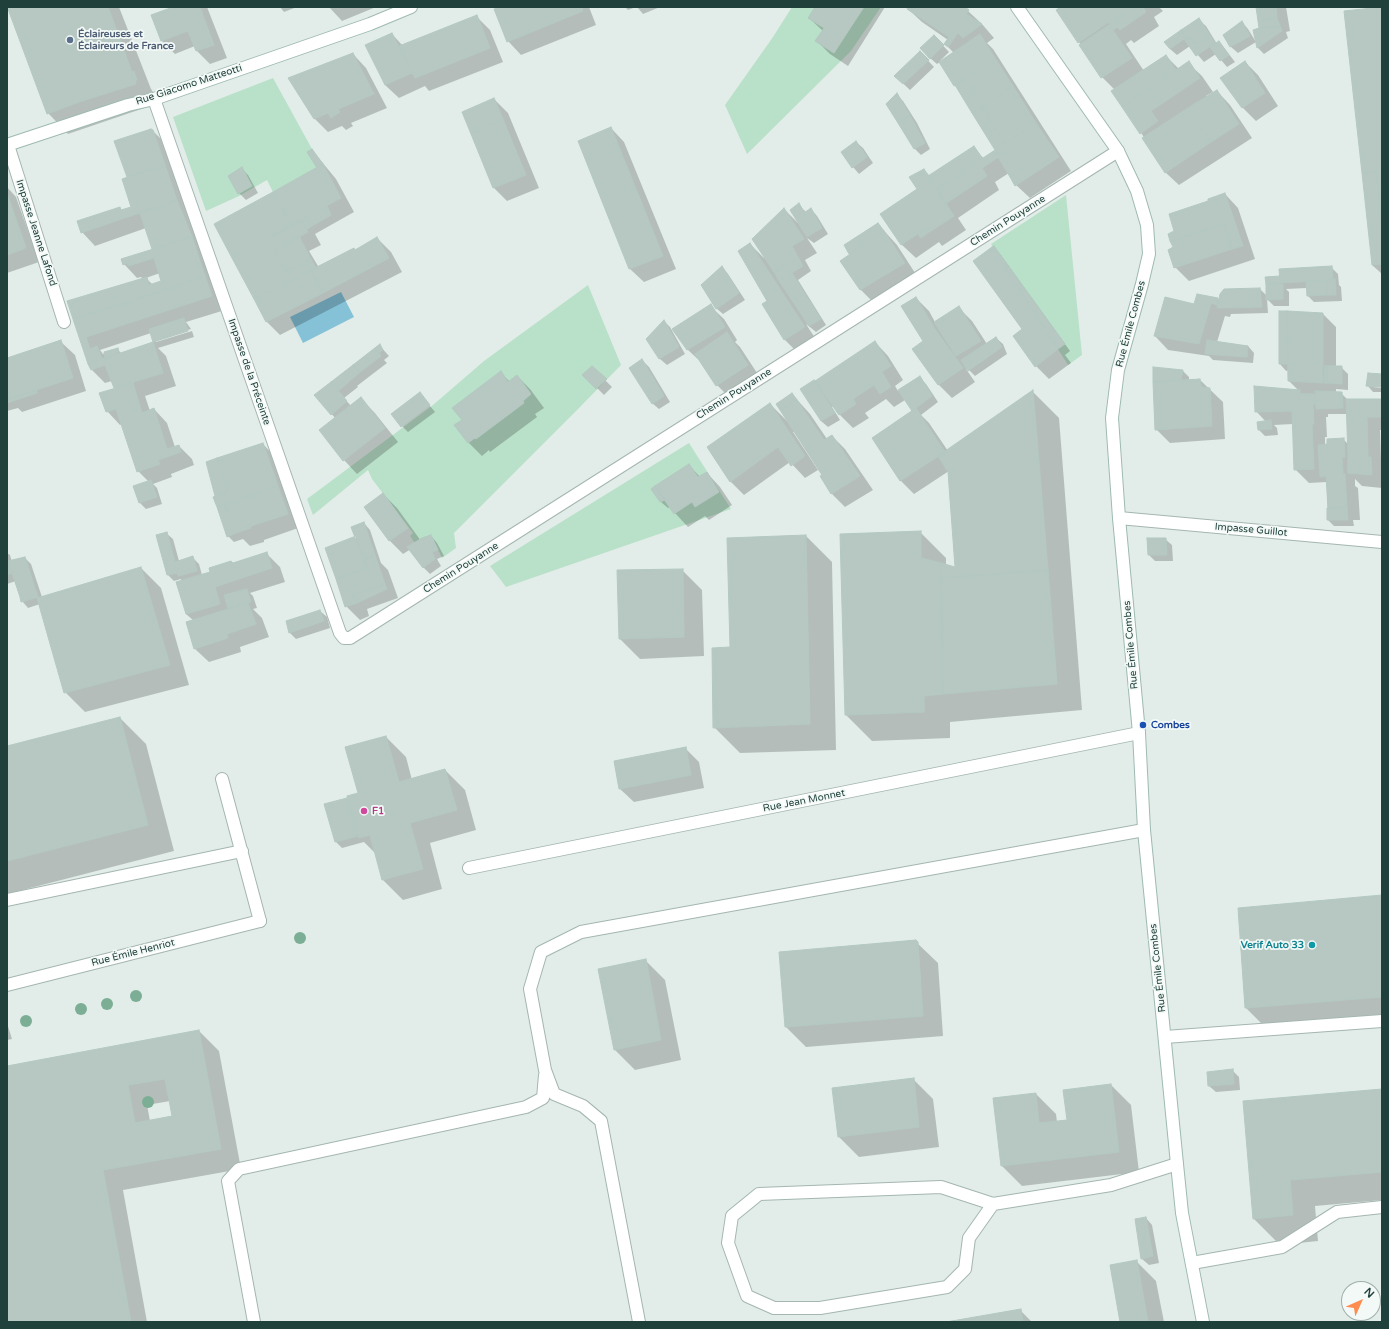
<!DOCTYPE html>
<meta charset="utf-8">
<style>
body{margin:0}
#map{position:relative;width:1389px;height:1329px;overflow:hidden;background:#e2ede9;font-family:"Varela Round",sans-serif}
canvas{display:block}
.frame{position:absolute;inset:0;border:8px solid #20403b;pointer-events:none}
.north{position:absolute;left:1341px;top:1281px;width:40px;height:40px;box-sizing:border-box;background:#f3f9f7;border:1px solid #9fafac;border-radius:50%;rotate:45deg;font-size:11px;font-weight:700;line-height:16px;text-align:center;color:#20403b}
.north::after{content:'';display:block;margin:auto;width:14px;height:18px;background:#fe8c4f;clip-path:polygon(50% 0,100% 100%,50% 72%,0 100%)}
</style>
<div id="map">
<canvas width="1389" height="1329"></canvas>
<div class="frame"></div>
<div class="north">N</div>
</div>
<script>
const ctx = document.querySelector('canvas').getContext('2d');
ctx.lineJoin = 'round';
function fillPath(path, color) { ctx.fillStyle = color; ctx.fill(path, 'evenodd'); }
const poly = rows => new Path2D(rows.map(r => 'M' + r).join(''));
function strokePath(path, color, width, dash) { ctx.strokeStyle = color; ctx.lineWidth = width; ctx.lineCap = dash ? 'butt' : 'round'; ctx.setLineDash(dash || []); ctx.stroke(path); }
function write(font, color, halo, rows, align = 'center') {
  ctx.font = font + ' "Varela Round",sans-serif'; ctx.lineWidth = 3.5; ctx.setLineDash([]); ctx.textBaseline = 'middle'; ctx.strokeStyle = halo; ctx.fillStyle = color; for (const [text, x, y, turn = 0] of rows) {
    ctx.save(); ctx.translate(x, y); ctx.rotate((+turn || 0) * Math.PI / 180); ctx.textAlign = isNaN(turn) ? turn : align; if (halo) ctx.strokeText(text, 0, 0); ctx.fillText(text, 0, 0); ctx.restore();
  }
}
fillPath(poly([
 [792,7,881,7,851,51,747,154,725,105,773,37],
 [273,78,312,149,323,165,273,192,267,180,239,196,206,211,173,117],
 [1066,195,1082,355,1068,365,991,244],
 [588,285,621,365,580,407,454,533,456,548,442,558,431,535,415,543,410,536,413,533,372,479,368,470,313,515,307,499,433,405,484,361],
 [689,443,731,509,506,587,490,566]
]), '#b9e0c8');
fillPath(poly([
 [341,292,354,317,303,343,290,317]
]), '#85c2d7');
fillPath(poly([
 [16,7,119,7,151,89,153,92,156,100,156,104,68,134,48,113],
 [176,7,207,7,227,58,210,64,197,51,195,46,175,54,162,41,152,16],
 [280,7,297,7,284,12],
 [329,7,376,7,342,21],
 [501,7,589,7,596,25,521,55,508,41],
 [625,7,636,7,628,10],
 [637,7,660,7,643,14],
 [816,7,885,7,848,66,830,54,817,41,823,31,809,18],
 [909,7,963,7,968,11,982,24,994,38,987,43,993,49,1071,171,1030,198,1016,185,1009,173,995,182,999,190,958,218,966,230,942,246,939,242,916,258,902,245,881,214,918,189,924,170,930,176,974,147,984,159,997,150,940,62,937,64,930,58,934,36,949,52,940,61,941,62,954,53,945,44,948,40,922,22,908,9],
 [1059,7,1159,7,1163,11,1154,17,1159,26,1134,43,1131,40,1126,44,1144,71,1166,56,1179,69,1188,63,1202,76,1213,92,1206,96,1207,98,1217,91,1230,105,1252,138,1179,185,1165,172,1115,90,1102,77,1079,42,1061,9],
 [1257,7,1286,7,1290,31,1286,32,1288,38,1264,54,1258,48,1254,31,1260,28],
 [1382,8,1382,274,1372,265],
 [477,17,490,30,503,62,429,91,425,86,399,98,385,85,366,45,392,34,403,46],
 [1199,20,1206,26,1217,44,1219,42,1225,49,1235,62,1227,67,1216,54,1204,62,1190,46,1177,55,1170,49,1165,42],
 [1242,22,1248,29,1256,42,1238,53,1231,47,1225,35],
 [920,52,934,67,910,90,895,76],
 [353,54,366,68,387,108,351,123,353,126,346,130,342,126,328,132,315,119],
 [1245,62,1258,75,1278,106,1256,121,1243,108,1221,78],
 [897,95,903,101,917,123,930,149,921,155,914,148],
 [494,99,508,113,539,188,507,201,494,188,463,112],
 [611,128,624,142,676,269,644,282,630,269,579,141],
 [153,131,166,144,225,310,186,322,191,329,156,340,156,342,192,331,194,337,158,348,166,356,176,386,145,396,150,411,154,409,167,423,175,447,179,446,192,459,194,465,171,474,172,477,153,484,157,488,162,504,146,509,140,503,134,486,149,482,138,471,122,424,120,425,107,411,116,389,112,381,105,383,92,370,68,302,143,279,141,277,137,278,124,264,153,250,146,228,95,246,82,232,120,208,122,211,133,207,128,178,116,141],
 [160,273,163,282,153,285,146,278],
 [151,333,154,342,121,353,117,349,103,354,100,350],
 [856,142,863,148,873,163,859,174,853,167],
 [312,150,336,179,354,212,315,234,321,245,309,251,318,266,319,268,355,251,377,238,391,252,402,272,280,335,267,322,216,225,318,168],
 [242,169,248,175,258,193,246,200,239,193],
 [7,187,16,197,39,262,7,273],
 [1225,194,1238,208,1255,259,1189,281,1175,267,1174,248,1176,232,1210,202],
 [799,205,806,212,811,209,817,216,828,234,814,243,807,238,817,253,805,260,811,271,798,280,826,325,816,332,806,324,817,341,798,353,785,340,763,305,768,302,750,244,764,258,784,209,798,223],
 [878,224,897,245,917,276,874,303,861,290,842,261,851,255,845,245],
 [994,248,1000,254,1070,351,1065,355,1071,363,1049,379,1036,366],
 [722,267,728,274,745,300,723,314,716,308],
 [1332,268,1338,274,1339,285,1341,287,1342,301,1314,302,1308,296,1307,288,1286,289,1289,292,1289,306,1274,306,1267,299,1268,313,1231,314,1230,317,1225,316,1217,342,1248,346,1254,353,1253,363,1213,360,1209,356,1168,350,1155,336,1166,298,1194,306,1218,299,1220,300,1260,289,1267,296,1266,278,1281,277],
 [916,298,929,311,935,322,959,308,972,321,987,344,996,338,1003,344,1007,354,975,376,967,368,966,369,975,382,952,398,939,385,914,349,925,341],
 [710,306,724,319,737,340,735,342,740,347,761,379,730,398,717,385,702,363,688,350,673,329],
 [1280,312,1323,314,1336,327,1336,367,1341,367,1348,374,1348,390,1336,389,1336,393,1341,393,1348,400,1382,400,1382,430,1380,430,1382,488,1362,486,1355,479,1355,486,1358,488,1360,520,1353,520,1354,526,1334,526,1328,520,1327,482,1309,483,1295,469,1293,424,1274,425,1277,428,1278,435,1265,436,1259,430,1266,422,1256,411,1299,391,1289,381,1289,370,1286,371,1280,364],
 [1328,414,1347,414,1349,445,1343,439,1325,446,1325,437,1327,437,1326,417,1328,417],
 [664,321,670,327,685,354,667,365,660,359,647,339],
 [61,342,75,355,86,391,22,412,18,408,7,411,7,360],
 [875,342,888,356,903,380,895,386,898,391,919,377,926,384,938,402,921,415,929,423,948,451,1033,392,1059,418,1082,710,950,722,950,738,872,741,846,715,920,532,946,558,946,566,956,568,949,471,914,494,901,481,873,438,914,411,905,400,894,407,886,399,865,413,869,418,853,428,840,415,834,406,832,407,840,420,828,427,821,421,815,382],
 [380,346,389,356,384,360,387,363,357,386,358,387,344,398,351,406,361,399,374,412,398,442,357,474,344,460,335,418,316,395],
 [642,360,649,367,670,402,659,409,652,403],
 [592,367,612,387,604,395,584,375],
 [1154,368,1183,371,1189,377,1189,381,1200,380,1223,402,1225,439,1170,443,1156,429],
 [501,373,510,382,517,376,530,389,544,408,535,414,537,417,490,452,489,450,482,456,469,443,456,426,463,420],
 [1382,375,1382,386,1373,385,1373,387,1382,388,1382,392,1373,392,1367,385],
 [420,394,435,412,408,432,402,426],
 [792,394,810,414,827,439,832,436,845,449,873,490,845,507,832,494,821,477,823,475,795,431,793,432,818,470,805,478,790,462,744,495,731,482,709,448,770,404,787,421],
 [263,444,276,458,301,527,264,540,264,542,250,546,243,539,234,542,228,536,214,498,216,497,207,463],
 [689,465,700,477,707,473,720,487,732,505,709,520,705,516,688,527,675,513,670,507,668,508,661,502,653,489],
 [383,494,397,508,421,541,431,536,437,543,444,556,437,559,441,566,430,574,423,567,411,549,403,554,390,541,366,507],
 [364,523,370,530,381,563,388,570,398,598,367,609,369,616,360,620,346,606,356,537],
 [166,533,173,539,179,561,192,557,199,564,202,575,267,554,280,567,285,582,250,593,253,596,257,608,253,609,262,618,269,637,240,647,241,652,209,662,195,649,194,621,186,614,181,579,174,581,168,575],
 [806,536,832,562,836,750,740,753,714,727],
 [1165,539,1172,545,1173,561,1155,561,1149,555],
 [7,553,10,555,12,562,25,558,31,564,42,597,141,568,161,588,189,685,85,712,65,692,40,604,28,608,22,601,16,581,7,584],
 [682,570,702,590,704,656,640,659,620,639],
 [320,611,327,617,330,628,296,639,289,632],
 [120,718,146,744,174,851,7,894,7,747],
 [386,737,406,757,412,780,445,770,465,790,476,830,430,843,442,889,403,900,383,880,376,854,364,842,342,848,336,842,326,805,349,799,359,793],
 [685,748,699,762,704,788,634,802,620,789],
 [1382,896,1382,1025,1272,1034,1246,1008],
 [915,941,938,963,943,1036,806,1047,786,1027],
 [645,960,665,980,681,1060,635,1070,615,1050,599,970],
 [7,1023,12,1039,7,1040],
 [199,1031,219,1051,241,1169,123,1190,147,1322,7,1322,7,1067],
 [170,1101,173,1117,150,1121,147,1105],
 [1232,1070,1239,1077,1240,1090,1216,1092,1209,1086,1208,1073],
 [913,1079,933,1099,939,1147,859,1157,839,1137],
 [1111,1085,1131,1105,1139,1172,1022,1186,1002,1166,1036,1094,1056,1114,1057,1122,1068,1120],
 [1382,1090,1382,1200,1315,1206,1318,1241,1280,1245,1254,1219,1244,1102],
 [1146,1218,1152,1225,1159,1263,1149,1265,1142,1259],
 [1136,1261,1156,1281,1164,1322,1121,1322],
 [1020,1310,1032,1322,952,1322]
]), '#0003');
const building = poly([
 [13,7,108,7,132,72,134,71,137,80,135,82,136,84,79,102,47,114,8,9,13,7],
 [173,7,200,7,214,45,196,51,188,31,161,41,151,15,173,7],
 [498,7,582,7,583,11,507,42,494,9,498,7],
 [815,7,864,7,834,53,815,41,824,28,808,18,815,7],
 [908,7,965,7,969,10,966,14,982,24,963,38,958,33,948,47,944,44,949,37,907,9,908,7],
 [1061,7,1136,7,1110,24,1109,22,1078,43,1056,10,1061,7],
 [1136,7,1143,7,1146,12,1120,30,1118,27,1113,30,1132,58,1101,78,1079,45,1136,7],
 [1256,7,1276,7,1277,18,1258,21,1256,7],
 [1382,7,1382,223,1376,172,1362,173,1344,11,1382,7],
 [477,15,490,48,415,78,399,46,477,15],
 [1199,18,1210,35,1196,44,1191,37,1187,40,1181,30,1199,18],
 [1277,18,1280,26,1259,28,1258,21,1277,18],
 [1242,21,1250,36,1230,47,1223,35,1242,21],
 [1280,26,1282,31,1257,48,1253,30,1259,28,1280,26],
 [1181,30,1187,40,1191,37,1196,44,1210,35,1215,43,1196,56,1184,39,1170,49,1164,42,1181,30],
 [392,33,412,73,385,85,365,45,392,33],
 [980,34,995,58,954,86,939,62,980,34],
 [934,35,944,45,930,59,920,48,934,35],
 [1219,41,1229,55,1220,61,1210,47,1219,41],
 [920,51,929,60,903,84,894,76,920,51],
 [353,53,374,94,338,109,340,112,331,118,328,113,314,119,288,78,353,53],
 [1166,55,1176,70,1122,107,1111,91,1166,55],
 [995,58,1013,86,982,107,964,79,995,58],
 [1189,61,1200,78,1151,111,1158,121,1140,134,1122,107,1189,61],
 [1245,61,1265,93,1242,108,1220,78,1245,61],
 [964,79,982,107,972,113,955,85,964,79],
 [1013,86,1036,123,1004,144,982,107,1013,86],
 [1217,90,1239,124,1211,142,1188,108,1217,90],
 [897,93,910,115,898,123,886,104,897,93],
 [494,98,503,119,471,134,462,112,494,98],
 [982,107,1004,144,995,150,972,113,982,107],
 [1188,108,1211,142,1165,173,1142,138,1188,108],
 [910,115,925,143,914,149,898,123,910,115],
 [503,119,526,175,493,188,471,134,503,119],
 [1036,123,1059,157,1015,186,1010,177,1021,170,1009,150,982,168,987,176,945,204,936,189,1036,123],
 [611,127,663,256,629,269,578,141,611,127],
 [151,129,153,130,165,165,127,177,114,141,151,129],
 [856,141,867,157,852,168,841,152,856,141],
 [974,146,982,158,936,189,928,176,974,146],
 [312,149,323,164,317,168,307,152,312,149],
 [1009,150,1021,170,1010,177,998,157,1009,150],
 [323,164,341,198,291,225,273,192,323,164],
 [165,165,177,200,81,233,77,221,120,207,121,210,131,207,122,179,165,165],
 [242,167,252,186,238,194,228,176,242,167],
 [924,169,954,216,928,233,925,229,901,245,880,214,917,189,909,177,924,169],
 [1376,172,1382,223,1382,264,1372,265,1362,173,1376,172],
 [273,192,291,225,232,258,214,224,273,192],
 [7,193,26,248,7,255,7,193],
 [1225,193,1243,246,1232,249,1224,224,1170,241,1168,234,1174,231,1169,214,1208,201,1208,199,1225,193],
 [177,200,192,237,152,249,140,213,177,200],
 [799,203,815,232,807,237,790,210,799,203],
 [327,206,331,215,307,229,302,220,327,206],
 [784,208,804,239,792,246,798,257,774,272,752,239,784,208],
 [811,208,822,228,815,232,804,213,811,208],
 [302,220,308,232,275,250,286,271,311,259,316,268,254,299,232,258,302,220],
 [878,223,884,231,849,254,844,245,878,223],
 [1224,224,1232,249,1174,268,1168,250,1173,247,1170,241,1224,224],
 [925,229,928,233,921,238,918,234,925,229],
 [884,231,905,263,860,290,840,261,884,231],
 [299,236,311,259,286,271,275,250,299,236],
 [192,237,205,276,153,294,73,319,67,301,147,277,149,285,161,281,154,258,128,266,127,263,123,265,121,259,192,237],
 [377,237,389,258,323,293,311,270,354,248,355,250,377,237],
 [750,243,805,327,784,340,762,304,767,301,738,251,750,243],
 [994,246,1065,344,1058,349,992,247,994,246],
 [992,247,1058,349,1035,367,1013,336,1022,329,973,261,992,247],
 [798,257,803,266,779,281,774,272,798,257],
 [722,266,739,293,716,309,701,285,722,266],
 [1332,266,1333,280,1280,283,1279,269,1332,266],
 [311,270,323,293,266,322,254,299,311,270],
 [792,273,821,319,809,326,779,281,792,273],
 [205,276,212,296,86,337,90,349,97,346,102,359,88,364,73,319,153,294,205,276],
 [1280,276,1280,283,1266,284,1265,277,1280,276],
 [1335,279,1336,295,1327,295,1327,280,1335,279],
 [1327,280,1327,295,1307,296,1306,281,1327,280],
 [1266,284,1283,284,1283,299,1266,300,1266,284],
 [1260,288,1262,307,1217,308,1220,294,1224,289,1260,288],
 [1197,294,1218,298,1217,305,1211,303,1199,344,1154,336,1165,297,1194,304,1197,294],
 [916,297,935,329,963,368,938,385,912,349,923,341,901,306,916,297],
 [711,304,725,327,687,350,672,329,711,304],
 [959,306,981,341,956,356,934,322,959,306],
 [1279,311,1287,311,1288,364,1279,364,1279,311],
 [1287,311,1323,313,1323,383,1288,381,1287,311],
 [184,318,188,331,153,342,149,329,184,318],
 [664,320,679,347,659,359,646,339,664,320],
 [727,332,748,365,716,386,695,354,727,332],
 [996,337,1002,347,968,371,961,360,996,337],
 [61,340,73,378,8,399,7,358,61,340],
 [1207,340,1248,346,1247,357,1205,354,1207,340],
 [875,341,891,366,882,372,891,387,880,394,874,385,853,399,856,404,839,415,815,381,875,341],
 [153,342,163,373,114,388,105,365,91,370,88,364,153,342],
 [380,344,383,350,379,353,381,356,359,373,353,365,380,344],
 [118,348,119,352,105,358,104,352,118,348],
 [642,359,664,396,652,404,629,368,642,359],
 [353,365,359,373,338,391,331,382,353,365],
 [592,366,607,379,596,389,582,375,592,366],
 [1325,366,1327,366,1327,383,1324,383,1325,366],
 [1327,366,1342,366,1342,384,1327,383,1327,366],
 [1153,367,1183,370,1181,380,1153,382,1153,367],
 [501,371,508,382,517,375,531,394,523,401,524,403,476,439,475,438,468,443,454,425,462,420,452,408,501,371],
 [1368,373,1382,374,1382,387,1366,386,1368,373],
 [920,376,932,396,912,411,898,390,920,376],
 [1200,379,1201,387,1210,388,1212,426,1155,430,1153,382,1200,379],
 [814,380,835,413,821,421,800,389,814,380],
 [331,382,347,401,331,415,314,395,331,382],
 [133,383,142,413,154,408,167,449,179,445,181,452,158,460,160,464,137,472,116,409,106,412,99,393,133,383],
 [1254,386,1300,390,1300,394,1314,394,1315,404,1313,404,1314,424,1312,424,1314,469,1294,470,1292,411,1255,412,1254,386],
 [36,390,37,393,7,403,7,397,8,399,36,390],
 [1033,390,1048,570,941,578,941,563,955,567,948,472,938,456,1033,390],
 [1315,391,1342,392,1343,408,1316,409,1315,391],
 [420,392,430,405,401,427,391,414,420,392],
 [792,393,797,400,780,410,776,404,792,393],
 [361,397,385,428,343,461,319,430,361,397],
 [1346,399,1382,399,1382,417,1367,417,1368,457,1371,457,1372,475,1348,473,1348,456,1346,399],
 [797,400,824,440,832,435,860,476,831,494,820,476,822,475,780,410,797,400],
 [770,403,805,456,791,466,778,447,730,482,707,447,770,403],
 [916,408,945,452,900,481,872,438,916,408],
 [1271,420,1272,429,1258,430,1257,422,1271,420],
 [1344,438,1345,457,1342,457,1343,474,1345,474,1347,507,1328,508,1326,476,1320,477,1318,445,1327,444,1327,439,1344,438],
 [263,443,278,486,217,507,213,497,228,492,217,458,263,443],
 [217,458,228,492,215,496,206,462,217,458],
 [689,464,698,477,707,472,719,492,695,507,692,502,674,514,655,486,689,464],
 [151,480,157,497,139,503,133,486,151,480],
 [278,486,288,514,251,526,251,528,236,533,225,505,278,486],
 [655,486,665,500,660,502,651,489,655,486],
 [383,493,408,528,389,541,364,507,383,493],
 [225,505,236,533,227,537,217,507,225,505],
 [1347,507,1348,520,1327,520,1327,508,1347,507],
 [364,522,375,555,364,561,351,527,364,522],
 [921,531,921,558,941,563,943,694,924,696,924,712,845,715,840,534,921,531],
 [167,532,175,562,193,556,197,571,178,576,177,573,167,575,156,535,167,532],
 [431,535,438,550,432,552,435,559,423,568,407,547,422,538,431,535],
 [806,535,810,724,713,728,712,648,730,647,727,538,806,535],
 [356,536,367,568,336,579,325,548,356,536],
 [1147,538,1166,538,1167,555,1148,555,1147,538],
 [267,552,272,568,215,587,220,604,186,614,176,582,210,572,209,568,231,561,233,563,267,552],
 [375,555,385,584,354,595,357,603,345,607,336,579,367,568,364,561,375,555],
 [25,557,38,597,21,602,20,597,8,561,25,557],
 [7,558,12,573,7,575,7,558],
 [141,567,170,665,64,693,37,598,141,567],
 [683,569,684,637,619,639,617,570,683,569],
 [1048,570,1057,684,943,694,941,578,1048,570],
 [385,584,387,589,357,603,354,595,385,584],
 [247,589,251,602,228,608,224,595,247,589],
 [248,603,256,624,227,634,228,638,194,649,186,622,248,603],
 [320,610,324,621,289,633,286,621,320,610],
 [120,717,148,825,7,861,7,746,120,717],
 [386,736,399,782,445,769,457,810,410,823,423,869,382,880,370,835,359,838,347,796,358,793,345,747,386,736],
 [686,747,691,775,619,789,614,761,686,747],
 [347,798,358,836,335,842,324,804,347,798],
 [1382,895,1382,997,1245,1008,1238,908,1382,895],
 [916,940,918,942,923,1016,785,1027,779,952,916,940],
 [646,959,661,1040,614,1050,598,969,646,959],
 [199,1030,221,1149,103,1170,131,1322,7,1322,7,1066,199,1030],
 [165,1079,172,1116,135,1123,128,1085,165,1079],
 [1233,1069,1234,1084,1208,1086,1207,1072,1233,1069],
 [914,1078,919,1127,838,1137,832,1088,914,1078],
 [1111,1084,1119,1152,1001,1166,993,1098,1036,1093,1039,1123,1067,1120,1063,1090,1111,1084],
 [1382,1089,1382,1172,1290,1180,1293,1215,1253,1219,1243,1101,1382,1089],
 [1146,1217,1153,1256,1141,1259,1135,1219,1146,1217],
 [1137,1260,1148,1322,1120,1322,1110,1265,1137,1260],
 [1021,1309,1023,1322,946,1322,1021,1309]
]);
fillPath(building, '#b7c8c3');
strokePath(building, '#b3c8c1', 1);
const lane = poly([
 [222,779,260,921],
 [7,900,242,851],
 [1165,1037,1382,1021],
 [993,1204,969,1238,965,1269,947,1287,820,1308,774,1308,747,1296,728,1243,732,1216,759,1194,941,1187,993,1204,1111,1185,1177,1164],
 [1192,1263,1282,1247,1337,1212,1382,1207],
 [254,1322,228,1181,239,1169,526,1107,543,1098,545,1075],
 [639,1322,601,1121,583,1106,554,1094,545,1070,530,989,541,952,581,932,1144,830]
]);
const street = poly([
 [154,99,340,633,344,638,350,638,1118,151],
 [8,145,64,322],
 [1119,518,1382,542],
 [469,868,1139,733],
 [7,985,260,921]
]);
const secondary = poly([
 [1017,7,1118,151,1137,191,1147,225,1149,254,1142,284,1118,370,1112,418,1119,518,1139,733,1144,830,1177,1164,1182,1213,1203,1322],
 [7,145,128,105,154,99,370,24,411,7]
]);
strokePath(lane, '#a4b6b1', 14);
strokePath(street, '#a4b6b1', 14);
strokePath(secondary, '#9fbab3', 14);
strokePath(lane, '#fff', 12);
strokePath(street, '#fff', 12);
strokePath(secondary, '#fff', 12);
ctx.fillStyle = '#7bae95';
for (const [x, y] of [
 [300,938],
 [136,996],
 [107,1004],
 [81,1009],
 [26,1021],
 [148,1102]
]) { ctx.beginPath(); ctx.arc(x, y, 6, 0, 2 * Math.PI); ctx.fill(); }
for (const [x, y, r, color] of [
 [70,40,4,"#5c6f8a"],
 [1143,725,4,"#1a4fb4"],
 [364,811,4,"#d1479c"],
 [1312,945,4,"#0f9aa8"]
]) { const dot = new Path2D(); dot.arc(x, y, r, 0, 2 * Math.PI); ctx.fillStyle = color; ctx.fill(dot); strokePath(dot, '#f3f9f7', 1.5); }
write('bold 10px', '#4e5e75', '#f3f9f7', [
 ["Éclaireuses et",78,34],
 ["Éclaireurs de France",78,46]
], 'left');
write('10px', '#20403b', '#f3f9f7', [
 ["Rue Giacomo Matteotti",189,85,-18],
 ["Chemin Pouyanne",1008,221,-32],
 ["Impasse Jeanne Lafond",36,233,72],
 ["Rue Émile Combes",1131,324,-75],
 ["Impasse de la Préceinte",249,372,71],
 ["Chemin Pouyanne",734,394,-32],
 ["Impasse Guillot",1251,530,5],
 ["Chemin Pouyanne",461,568,-32],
 ["Rue Émile Combes",1131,645,-95],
 ["Rue Jean Monnet",804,801,-11],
 ["Rue Émile Henriot",133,953,-14],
 ["Rue Émile Combes",1158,968,-96]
]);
write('bold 10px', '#164399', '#f3f9f7', [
 ["Combes",1151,725]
], 'left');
write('bold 10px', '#b23c85', '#f3f9f7', [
 ["F1",372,811]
], 'left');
write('bold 10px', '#0d838f', '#f3f9f7', [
 ["Verif Auto 33",1304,945]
], 'right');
</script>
